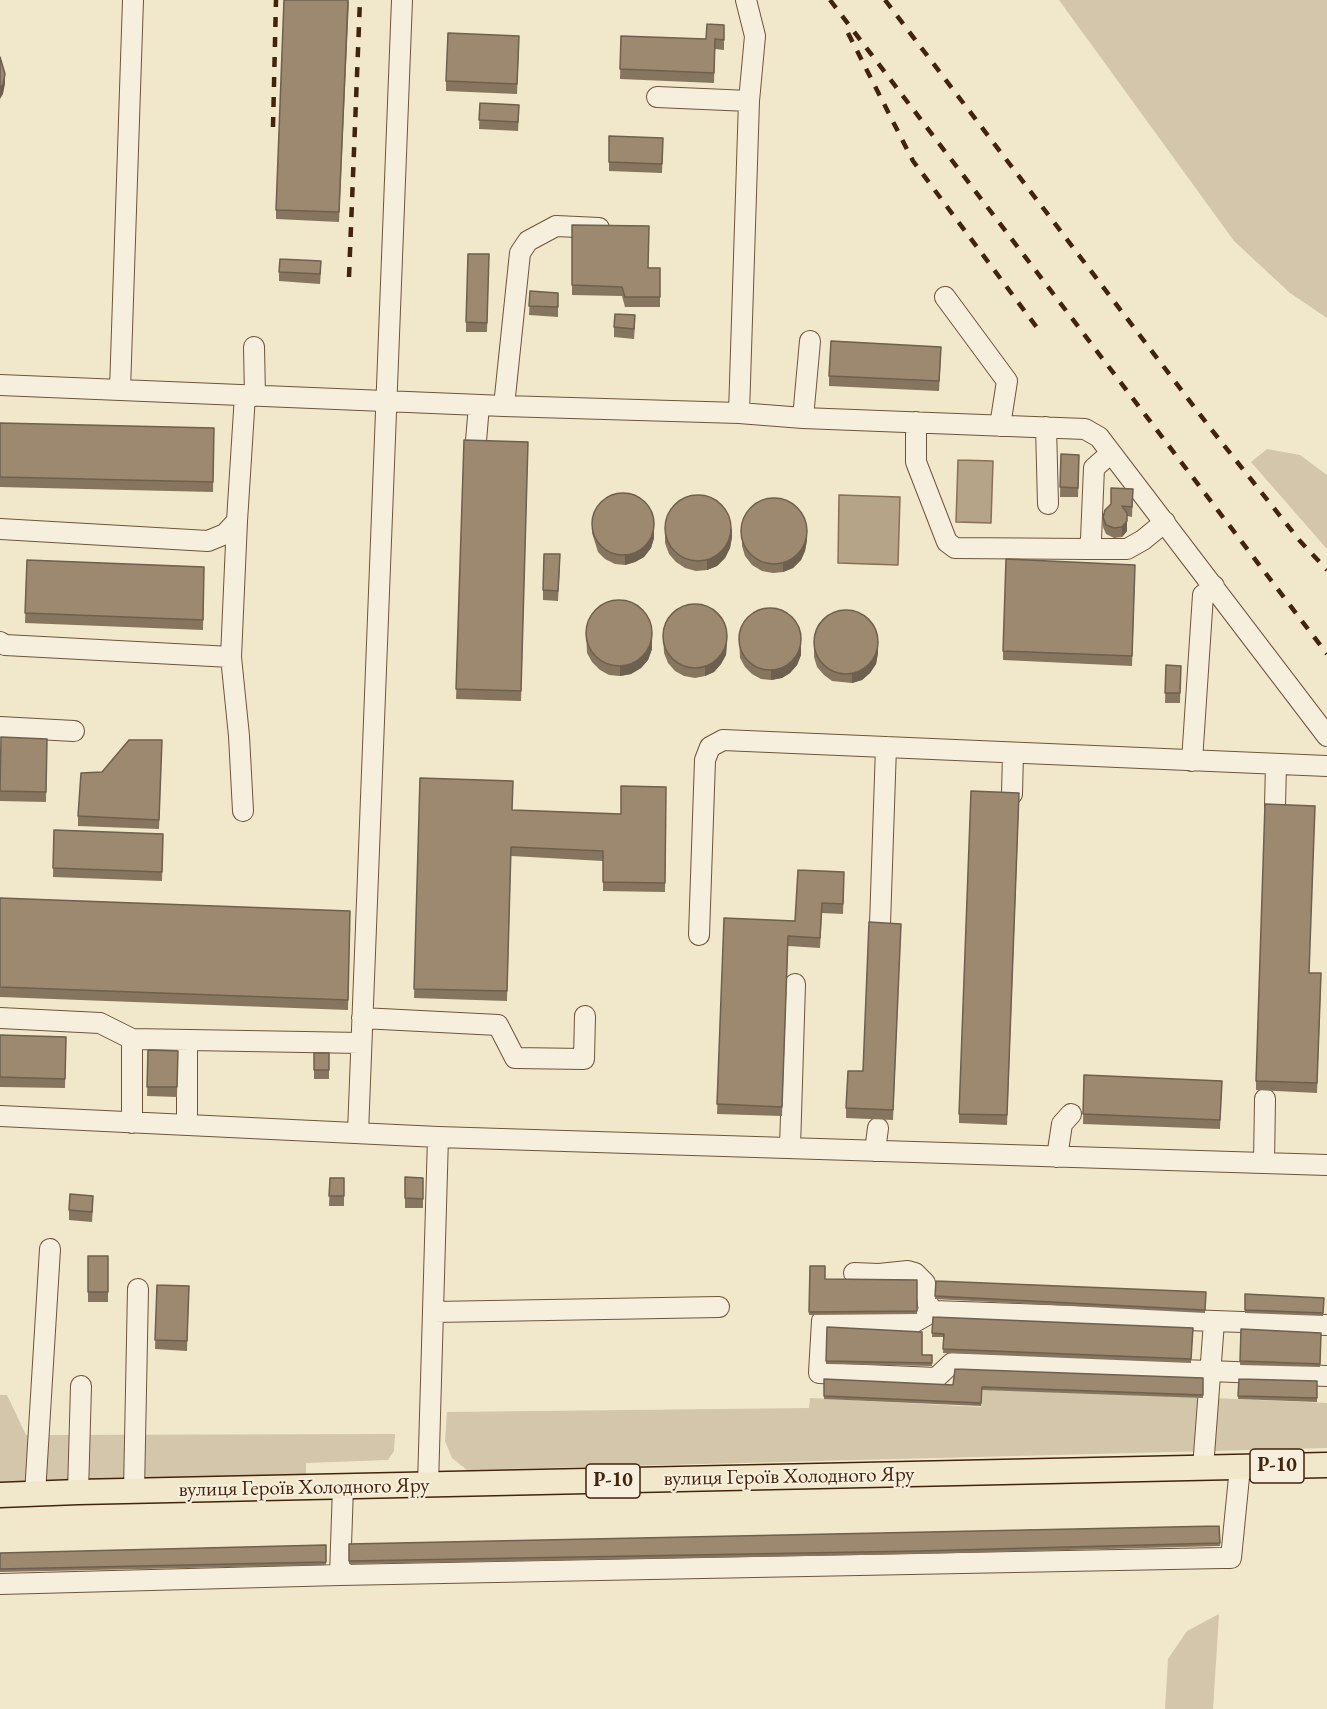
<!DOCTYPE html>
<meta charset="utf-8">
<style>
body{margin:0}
canvas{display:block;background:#f1e7ca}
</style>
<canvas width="1327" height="1709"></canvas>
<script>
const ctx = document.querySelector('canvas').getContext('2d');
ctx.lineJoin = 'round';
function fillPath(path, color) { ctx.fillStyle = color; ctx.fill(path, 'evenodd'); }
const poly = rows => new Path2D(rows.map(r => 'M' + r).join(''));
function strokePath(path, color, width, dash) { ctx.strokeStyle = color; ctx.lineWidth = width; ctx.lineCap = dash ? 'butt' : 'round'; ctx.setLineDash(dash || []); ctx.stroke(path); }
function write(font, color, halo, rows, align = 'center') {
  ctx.font = font + ' "EB Garamond",serif'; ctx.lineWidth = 4.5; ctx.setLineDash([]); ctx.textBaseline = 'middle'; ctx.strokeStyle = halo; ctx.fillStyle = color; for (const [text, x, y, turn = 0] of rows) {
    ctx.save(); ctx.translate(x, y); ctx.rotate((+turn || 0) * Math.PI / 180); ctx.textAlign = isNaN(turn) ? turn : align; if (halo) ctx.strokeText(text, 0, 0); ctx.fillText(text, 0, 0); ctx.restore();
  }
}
fillPath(poly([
 [1059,0,1327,0,1327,318,1290,293,1234,241],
 [1267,449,1300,455,1327,475,1327,549,1251,462],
 [983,1388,1327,1403,1327,1448,467,1470,452,1458,445,1441,447,1412,809,1408,810,1398,981,1407],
 [0,1395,7,1395,26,1435,395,1434,394,1451,388,1460,306,1463,306,1476,0,1482],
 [1219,1614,1213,1709,1165,1709,1168,1659,1187,1631]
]), '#d3c6aa');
const water = poly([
 [958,460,993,461,991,523,956,522,958,460],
 [839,495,900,497,898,565,838,563,839,495]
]);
fillPath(water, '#b6a489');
strokePath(water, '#887057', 1.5);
const minor = poly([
 [657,97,749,101],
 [945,297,1007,381,1000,426],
 [254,347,255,396],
 [0,385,504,406,739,413,803,418,1085,429,1099,437,1327,736],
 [120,390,133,0],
 [504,406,520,253,528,241,556,226,599,228],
 [739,413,749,101,755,36,746,0],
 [803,418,810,341],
 [916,422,916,462,947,542,955,548,1088,549,1091,539,1094,468,1111,453],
 [1046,427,1048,504],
 [476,441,479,405],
 [237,521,231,657,239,736,243,811],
 [0,529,208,541,225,534,237,521,245,395],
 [1088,549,1127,549,1143,540,1165,522],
 [0,642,5,645,231,657],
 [0,727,74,731],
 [1192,761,1203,595,1214,586],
 [1012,794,1013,753],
 [1275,806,1276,764],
 [880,924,886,747],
 [699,935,705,760,710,747,723,740,1327,766],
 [0,1018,100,1023,132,1039,361,1043],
 [362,1018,498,1025,515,1058,584,1059,585,1016],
 [187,1040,187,1125],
 [0,1116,438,1137,1327,1165],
 [132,1123,132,1039],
 [358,1133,402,0],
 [790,1148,795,984],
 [875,1151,878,1128],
 [1057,1157,1062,1124,1071,1114],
 [1264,1163,1265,1099],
 [854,1273,879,1274,908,1271,915,1273,925,1283,928,1305,934,1311],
 [434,1312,719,1307],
 [1327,1325,934,1311,911,1324,822,1321,819,1373,936,1378,952,1363,1211,1371,1327,1376],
 [1203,1468,1214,1322],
 [428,1485,438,1137],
 [343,1487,340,1575,1222,1558,1231,1558,1240,1467],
 [134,1491,138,1289],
 [78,1492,81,1386],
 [35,1494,50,1249],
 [0,1584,340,1575]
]);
const major = poly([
 [0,1495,78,1492,1327,1465]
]);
strokePath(minor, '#6e543c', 22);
strokePath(major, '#43230c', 27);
strokePath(minor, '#f6efdd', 20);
strokePath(major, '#f1e7ca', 24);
strokePath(poly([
 [830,0,1327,654],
 [885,0,1211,429,1300,541,1327,570],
 [848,33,913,161,1041,333],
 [273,127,276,0],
 [349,277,360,0]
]), '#43230c', 4.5, [10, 10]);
fillPath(poly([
 [349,0,339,222,276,219,276,210],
 [724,25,724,50,715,49,714,83,620,79,621,36,706,39],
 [519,46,517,94,446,91,446,81],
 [480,103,519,114,518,131,479,129],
 [609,136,663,138,662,173,609,171],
 [572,225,648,268,660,268,660,307,625,307,622,296,572,295],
 [489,254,487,332,466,332,466,322],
 [321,271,320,284,279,281,279,272],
 [530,291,558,293,558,317,529,315],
 [635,325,634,339,614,337,614,327],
 [941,356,939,391,829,386,829,376],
 [0,423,214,428,213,492,0,487],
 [464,440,528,442,521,701,456,699],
 [1061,454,1079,465,1078,497,1060,497],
 [1133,489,1132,517,1127,516,1127,531,1122,537,1114,538,1106,534,1103,527,1103,517],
 [592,524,654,538,651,548,644,557,635,562,625,565,615,564,605,559,598,552,592,533],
 [742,525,807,540,805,551,801,560,793,568,783,572,773,573,762,571,752,565,745,556,742,546],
 [665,532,732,537,730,548,725,558,717,566,707,570,696,571,685,568,676,562,669,554,665,543],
 [27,560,204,567,203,630,25,623],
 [560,564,558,601,543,600,543,590],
 [1135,574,1132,666,1003,660,1003,651],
 [586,632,652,649,648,660,641,668,631,674,620,676,609,675,600,670,592,662,587,653],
 [663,633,727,644,726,655,721,664,714,672,705,676,695,678,684,676,675,671,668,663,664,653],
 [814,637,878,653,876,664,870,673,862,680,852,683,832,681,824,675,817,667,814,657],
 [739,638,801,655,797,665,790,673,782,678,771,680,761,679,752,674,745,667,740,658],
 [1166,665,1181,666,1180,703,1165,703],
 [47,739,46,802,0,801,0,781],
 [162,740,159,829,78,826,78,816,102,772],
 [420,778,512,810,621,814,666,787,665,892,603,891,603,861,511,856,507,1001,414,998],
 [1019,802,1007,1125,959,1123,959,1114],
 [54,830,163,834,162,881,53,877],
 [844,882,843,914,822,913,820,948,788,946,782,1116,717,1114,724,918,795,921],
 [0,898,350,911,348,1010,0,997],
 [901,924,893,1120,846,1118,846,1108,863,1071],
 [1309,973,1321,983,1317,1093,1256,1090,1256,1081],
 [0,1035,66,1037,65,1088,0,1087],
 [148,1050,178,1051,177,1097,147,1096],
 [314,1053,329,1053,329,1079,314,1079],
 [1084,1075,1222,1081,1220,1129,1083,1124],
 [405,1177,423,1178,423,1208,405,1208],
 [330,1178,344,1178,344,1206,329,1206],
 [93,1206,92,1222,69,1220,69,1210],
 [88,1256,108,1256,108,1302,88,1302],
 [810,1266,825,1279,917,1280,917,1314,809,1315],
 [936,1281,1206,1292,1205,1313,935,1299],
 [157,1285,189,1286,187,1351,155,1349],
 [1245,1294,1324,1298,1323,1316,1245,1313],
 [933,1317,1193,1328,1191,1363,943,1353,944,1337,932,1337],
 [827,1327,922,1355,932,1355,932,1366,826,1364],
 [1241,1329,1321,1333,1320,1367,1240,1365],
 [1203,1378,1203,1398,982,1390,981,1406,824,1399,824,1379,953,1385],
 [1239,1379,1317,1381,1317,1402,1238,1399],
 [1219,1526,1220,1546,918,1554,349,1564,349,1544],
 [326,1545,326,1565,0,1572,0,1553]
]), '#87765f');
fillPath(poly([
 [5,74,5,84,3,94,0,99,0,89],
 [1127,513,1127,531,1122,537,1122,527],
 [654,528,654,538,651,548,644,557,635,562,625,565,625,555],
 [732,528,732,537,730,548,725,558,717,566,707,570,707,560],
 [807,531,807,540,805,551,801,560,793,568,783,572,783,562],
 [652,628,652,649,648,660,641,668,631,674,620,676,620,666],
 [727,635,726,655,721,664,714,672,705,676,705,667],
 [801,635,801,655,797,665,790,673,782,678,771,680,771,670],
 [878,644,878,653,876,664,870,673,862,680,852,683,852,674]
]), '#6e604e');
const building = poly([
 [284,0,348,0,339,212,276,210,284,0],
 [707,24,724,25,724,40,715,39,714,73,620,69,621,36,706,39,707,24],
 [448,33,519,36,517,84,446,81,448,33],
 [0,57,5,74,3,84,0,89,0,57],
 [480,103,519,105,518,122,479,120,480,103],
 [609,136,663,138,662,164,609,162,609,136],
 [572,225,649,226,648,268,660,268,660,297,625,297,622,287,572,285,572,225],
 [468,254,489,254,487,323,466,322,468,254],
 [280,259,321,261,320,274,279,272,280,259],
 [530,291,558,293,558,307,529,306,530,291],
 [615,314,635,315,634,329,614,327,615,314],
 [831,341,941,347,939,381,829,376,831,341],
 [0,423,214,428,213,482,0,477,0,423],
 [464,440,528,442,521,691,456,689,464,440],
 [1061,454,1079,455,1078,488,1060,487,1061,454],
 [1111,488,1133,489,1132,507,1122,506,1127,513,1127,521,1122,527,1114,528,1106,525,1103,517,1105,510,1111,504,1111,488],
 '592 524a31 31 0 1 1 62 0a31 31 0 1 1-62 0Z',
 '665 528a33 33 0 1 1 66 0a33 33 0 1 1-66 0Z',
 '741 531a33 33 0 1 1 66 0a33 33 0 1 1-66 0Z',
 [544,554,560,554,558,591,543,590,544,554],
 [1006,559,1135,565,1132,656,1003,651,1006,559],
 [27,560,204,567,203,620,25,613,27,560],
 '586 633a33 33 0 1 1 66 0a33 33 0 1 1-66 0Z',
 '663 636a32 32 0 1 1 64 0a32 32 0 1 1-64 0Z',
 '739 639a31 31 0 1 1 62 0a31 31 0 1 1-62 0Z',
 '814 642a32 32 0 1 1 64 0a32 32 0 1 1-64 0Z',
 [1166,665,1181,666,1180,693,1165,693,1166,665],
 [1,737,47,739,46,792,0,791,1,737],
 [129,740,162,740,159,820,78,816,81,773,102,772,129,740],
 [420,778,513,781,512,810,621,814,621,786,666,787,665,883,603,882,603,851,511,847,507,991,414,989,420,778],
 [971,791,1019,793,1007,1115,959,1114,971,791],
 [1265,804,1315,806,1309,973,1321,973,1317,1083,1256,1081,1265,804],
 [54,830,163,834,162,872,53,868,54,830],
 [798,870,844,872,843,904,822,903,820,938,788,936,782,1107,717,1104,724,918,795,921,798,870],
 [0,898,350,911,348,1000,0,987,0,898],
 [869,922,901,924,893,1110,846,1108,848,1071,863,1071,869,922],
 [0,1035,66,1037,65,1079,0,1077,0,1035],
 [148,1050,178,1051,177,1087,147,1087,148,1050],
 [314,1053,329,1053,329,1070,314,1070,314,1053],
 [1084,1075,1222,1081,1220,1120,1083,1114,1084,1075],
 [405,1177,423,1178,423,1199,405,1198,405,1177],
 [330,1178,344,1178,344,1196,329,1196,330,1178],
 [70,1194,93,1196,92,1212,69,1210,70,1194],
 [88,1256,108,1256,108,1292,88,1292,88,1256],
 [810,1266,825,1266,825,1279,917,1280,917,1311,809,1312,810,1266],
 [936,1281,1206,1292,1205,1310,935,1296,936,1281],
 [157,1285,189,1286,187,1341,155,1340,157,1285],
 [1245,1294,1324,1298,1323,1313,1245,1310,1245,1294],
 [933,1317,1193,1328,1191,1359,943,1349,944,1334,932,1333,933,1317],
 [827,1327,922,1332,922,1355,932,1355,932,1363,826,1361,827,1327],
 [1241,1329,1321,1333,1320,1364,1240,1361,1241,1329],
 [955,1369,1203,1378,1203,1395,982,1387,981,1403,824,1396,824,1379,953,1385,955,1369],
 [1239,1379,1317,1381,1317,1398,1238,1396,1239,1379],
 [1219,1526,1220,1543,918,1551,349,1561,349,1544,1219,1526],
 [326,1545,326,1562,0,1569,0,1553,326,1545]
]);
fillPath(building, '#9d896f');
strokePath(building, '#6e604e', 1.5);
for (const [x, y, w] of [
 [1277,1466,54],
 [613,1481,54]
]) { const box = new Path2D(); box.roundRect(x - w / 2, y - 17, w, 34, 4.5); ctx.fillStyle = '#f6efdd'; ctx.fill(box); strokePath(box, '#43230c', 1.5); }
write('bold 20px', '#43230c', null, [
 ["Р-10",1277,1466],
 ["Р-10",613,1481]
]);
write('21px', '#43230c', '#f6efdd', [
 ["вулиця Героїв Холодного Яру",789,1477,-1],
 ["вулиця Героїв Холодного Яру",304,1488,-1]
]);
</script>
